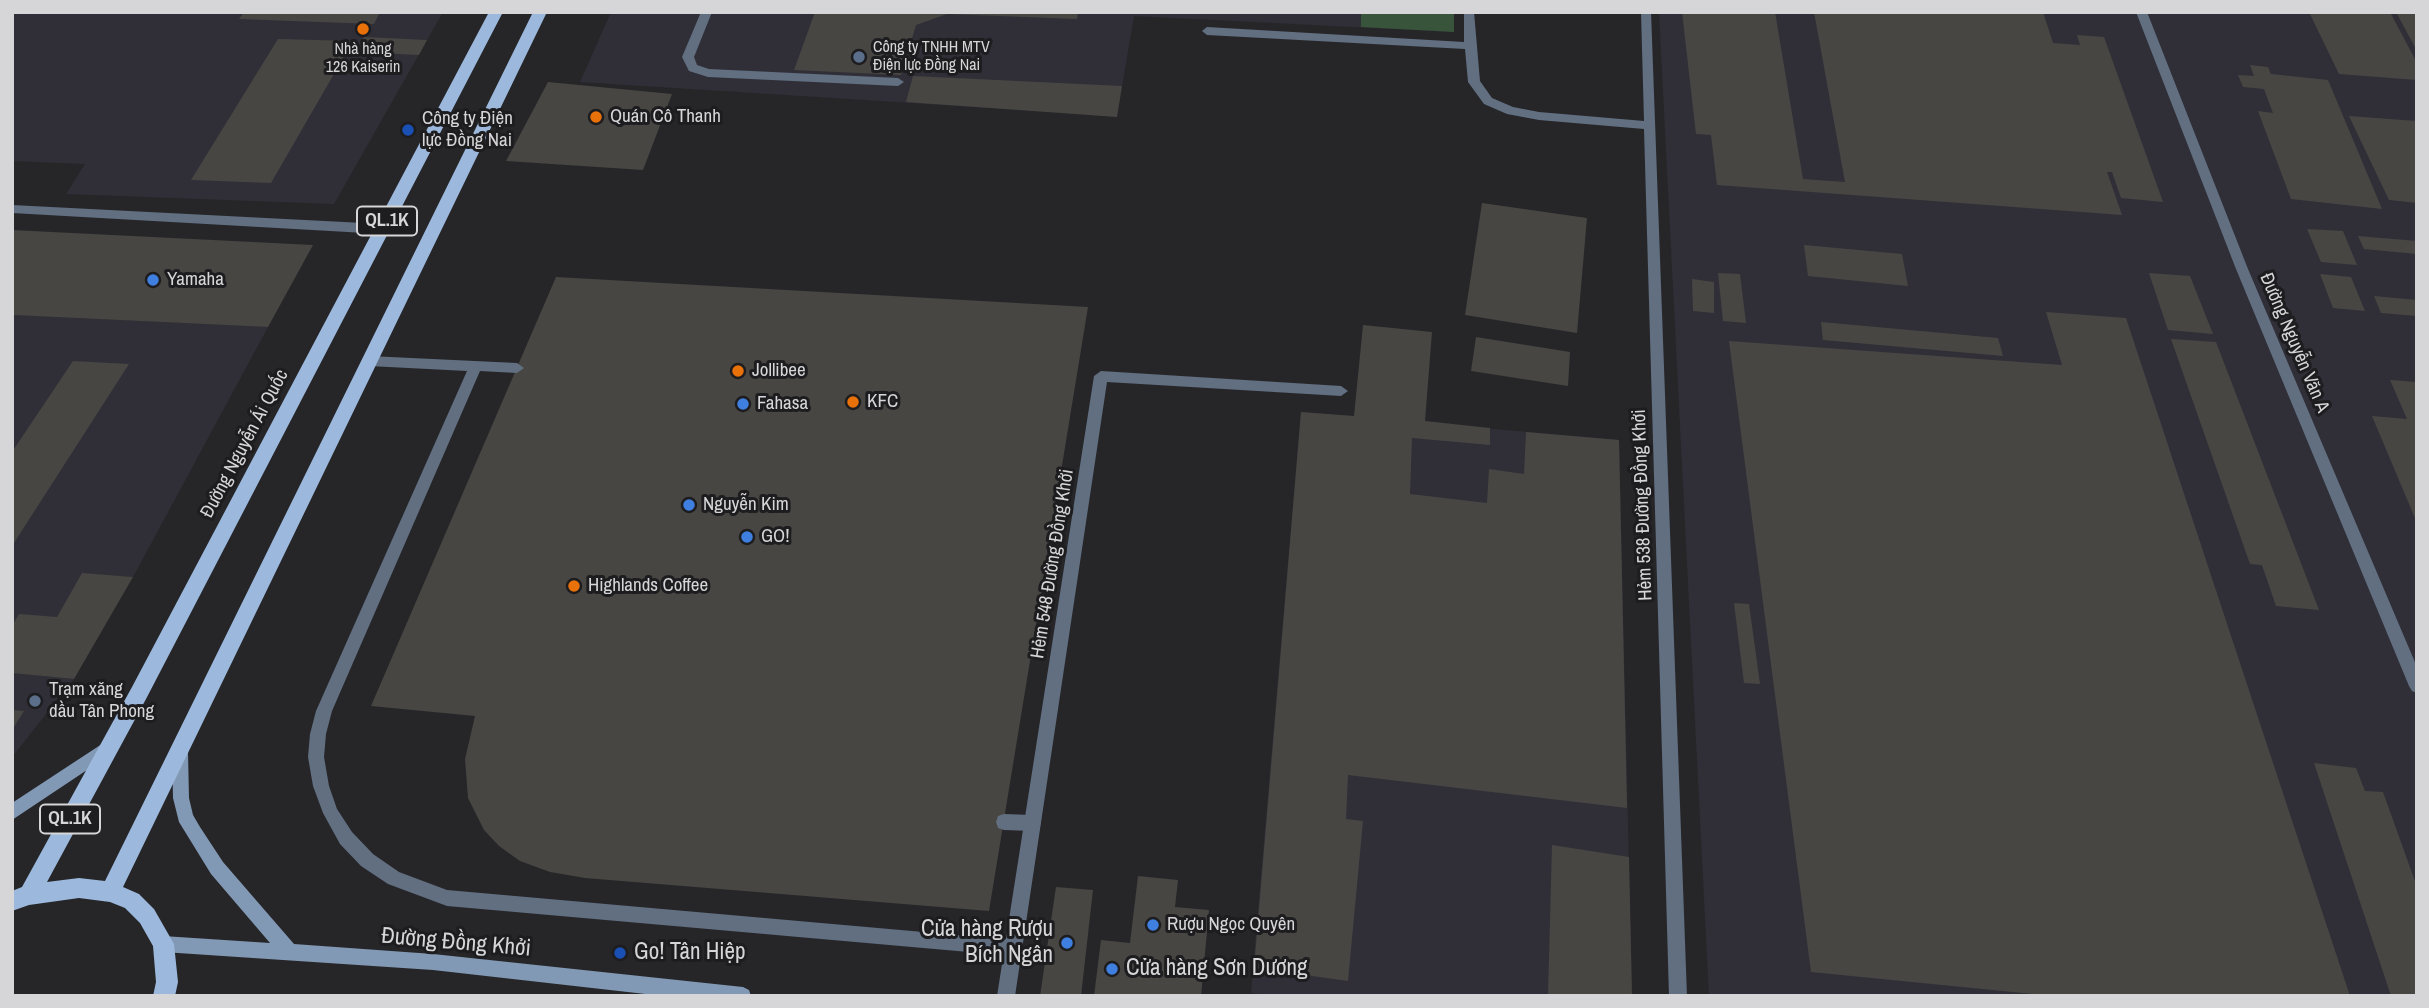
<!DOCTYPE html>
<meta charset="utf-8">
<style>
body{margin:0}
#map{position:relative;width:2429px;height:1008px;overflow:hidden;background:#262629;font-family:"Archivo Narrow",sans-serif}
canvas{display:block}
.frame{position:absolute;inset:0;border:14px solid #d6d5d7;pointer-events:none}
</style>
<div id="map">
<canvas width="2429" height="1008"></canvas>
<div class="frame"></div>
</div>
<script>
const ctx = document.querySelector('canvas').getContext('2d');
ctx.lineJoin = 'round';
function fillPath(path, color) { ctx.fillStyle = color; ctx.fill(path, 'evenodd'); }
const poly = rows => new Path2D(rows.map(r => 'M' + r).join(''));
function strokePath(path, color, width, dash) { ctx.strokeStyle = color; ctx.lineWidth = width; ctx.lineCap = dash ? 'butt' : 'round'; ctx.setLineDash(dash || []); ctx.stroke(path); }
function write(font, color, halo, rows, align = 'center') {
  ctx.font = font + ' "Archivo Narrow",sans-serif'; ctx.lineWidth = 6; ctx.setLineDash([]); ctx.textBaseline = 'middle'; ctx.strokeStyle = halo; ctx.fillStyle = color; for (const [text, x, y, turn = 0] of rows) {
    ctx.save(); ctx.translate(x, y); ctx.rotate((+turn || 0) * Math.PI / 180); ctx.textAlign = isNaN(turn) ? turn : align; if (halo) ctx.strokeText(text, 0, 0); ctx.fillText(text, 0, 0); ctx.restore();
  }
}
fillPath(poly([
 [12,12,443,12,334,204,66,194,85,164,12,161],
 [611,12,1454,12,1454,32,1134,16,1117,116,580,82],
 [1659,12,2417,12,2417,996,1709,996],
 [12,315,268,327,133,577,82,574,25,674,74,679,12,757],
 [1301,412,1619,440,1632,996,1274,996,1251,993]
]), '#302f37');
fillPath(poly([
 [1361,12,1454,12,1454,32,1361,27]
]), '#38543b');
fillPath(poly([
 [244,12,380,12,374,24,239,19],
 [815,12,1078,12,1077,19,947,14,916,25,901,75,794,70],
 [1682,12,1775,12,1803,179,1845,182,1814,12,2043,12,2053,43,2080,45,2077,35,2104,37,2163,202,2121,198,2112,172,2107,172,2122,215,1717,185,1711,135,1696,134],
 [2309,12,2390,12,2417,63,2417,80,2339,74],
 [2396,12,2417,12,2417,51],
 [364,37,427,40,419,55,355,52],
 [278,39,353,41,271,183,191,180],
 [2250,65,2268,67,2271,74,2328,80,2382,209,2291,199,2258,111,2273,113,2264,89,2243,87,2238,75,2254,76],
 [913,76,1122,86,1117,117,906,102],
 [548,82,672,94,643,170,506,161],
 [2349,116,2417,121,2417,203,2389,200],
 [1482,203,1587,218,1577,333,1465,315],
 [2307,229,2343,231,2357,265,2321,262],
 [12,230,313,245,268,327,12,315],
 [2358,236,2417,241,2417,254,2364,249],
 [1804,245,1902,254,1908,286,1808,276],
 [1718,273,1740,274,1746,323,1723,321],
 [2149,273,2190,276,2213,334,2168,330],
 [2320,274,2351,277,2365,311,2333,308],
 [556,277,1088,307,989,911,585,878,550,872,520,861,499,846,484,830,468,798,465,759,475,716,371,706],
 [1692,279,1714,282,1714,313,1693,311],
 [2374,296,2417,300,2417,316,2381,313],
 [2046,312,2126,318,2350,996,2053,996,1811,972,1729,341,2062,365],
 [1821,322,1998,338,2003,356,1823,340],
 [1363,325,1432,332,1425,421,1490,428,1490,445,1412,438,1410,494,1487,503,1489,469,1524,474,1526,432,1619,440,1627,808,1348,775,1346,819,1363,821,1348,981,1254,968,1301,412,1354,416],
 [1476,337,1570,352,1568,386,1471,371],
 [2171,339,2216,342,2319,610,2276,606,2262,565,2250,564],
 [73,361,129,364,12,546,12,452],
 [2390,380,2417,382,2417,523,2372,416,2407,419],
 [82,573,133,577,74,679,12,673,12,626,19,614,57,617],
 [1734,603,1749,604,1760,684,1744,683],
 [12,710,24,711,12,730],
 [2314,763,2356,768,2365,791,2383,792,2417,887,2417,996,2391,996],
 [1552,845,1629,857,1632,996,1548,996],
 [1138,876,1178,880,1175,907,1209,910,1201,996,1094,996,1101,940,1130,943],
 [1056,887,1093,890,1081,996,1040,996]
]), '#484643');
fillPath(poly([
 [701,12,712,12,694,57,697,65,709,69,898,78,904,82,898,86,708,77,689,71,682,57,701,12],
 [12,205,383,224,389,229,383,234,12,213,12,205],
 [369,356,517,363,524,368,517,373,480,371,332,711,326,734,324,757,329,786,337,809,352,832,373,854,399,872,447,890,1014,940,1020,942,1022,948,1020,954,1014,956,447,906,388,884,361,866,340,844,323,813,313,786,308,757,310,734,316,711,467,371,369,366,362,361,369,356],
 [1004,814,1033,815,1039,817,1041,823,1039,829,1033,831,1004,830,998,828,996,822,998,816,1004,814]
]), '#616f81');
fillPath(poly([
 [1464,12,1474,12,1480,81,1492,98,1513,107,1539,112,1644,121,1641,12,1651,12,1687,996,1669,996,1644,129,1539,120,1507,114,1484,104,1468,82,1465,49,1207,35,1202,31,1207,27,1464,42,1464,12],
 [2136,12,2147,12,2248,269,2417,667,2417,693,2412,691,2409,686,2236,269,2136,12],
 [1101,371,1341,386,1348,391,1341,396,1107,382,1015,996,997,996,1094,376,1101,371]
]), '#616f81');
fillPath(poly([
 [108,740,114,742,116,747,114,752,12,820,12,803,108,740],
 [180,746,186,748,188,753,189,798,193,815,200,827,223,862,294,944,433,954,743,987,749,990,751,996,663,996,433,970,163,952,157,950,155,944,157,938,163,936,270,943,211,874,179,822,173,798,172,753,174,748,180,746]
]), '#8299b5');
fillPath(poly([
 [489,12,503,12,146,699,47,882,79,878,105,881,533,12,547,12,123,887,139,894,154,909,174,944,178,982,175,996,153,996,156,982,153,946,140,923,125,908,110,902,79,898,29,905,12,911,12,891,22,887,132,687,489,12]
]), '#9cb9dd');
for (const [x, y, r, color] of [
 [363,29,7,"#e8710a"],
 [859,57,7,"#5c6f8a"],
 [596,117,7,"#e8710a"],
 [408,130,7,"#1a4fb4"],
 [153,280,7,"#3f7fe0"],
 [738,371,7,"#e8710a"],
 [853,402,7,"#e8710a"],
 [743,404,7,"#3f7fe0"],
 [689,505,7,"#3f7fe0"],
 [747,537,7,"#3f7fe0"],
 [574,586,7,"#e8710a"],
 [35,701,7,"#5c6f8a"],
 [1153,925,7,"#3f7fe0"],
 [1067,943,7,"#3f7fe0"],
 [620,953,7,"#1a4fb4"],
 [1112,969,7,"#3f7fe0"]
]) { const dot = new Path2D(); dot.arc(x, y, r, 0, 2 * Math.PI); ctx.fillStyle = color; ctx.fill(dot); strokePath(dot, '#1d1c1f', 2.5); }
write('16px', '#d6d5d7', '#1d1c1f', [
 ["Công ty TNHH MTV",873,48],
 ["Điện lực Đồng Nai",873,66],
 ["Nhà hàng",363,50,"center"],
 ["126 Kaiserin",363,68,"center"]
], 'left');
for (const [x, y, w] of [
 [387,221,60],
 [70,819,60]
]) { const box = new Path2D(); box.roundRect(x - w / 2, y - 14.5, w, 29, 5); ctx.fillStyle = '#1d1c1f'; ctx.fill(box); strokePath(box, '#d6d5d7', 2); }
write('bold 18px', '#d6d5d7', null, [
 ["QL.1K",387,221],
 ["QL.1K",70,819]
]);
write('19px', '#d6d5d7', '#1d1c1f', [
 ["Quán Cô Thanh",610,117],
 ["Công ty Điện",422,119],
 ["lực Đồng Nai",422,141],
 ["Yamaha",167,280],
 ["Jollibee",752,371],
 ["KFC",867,402],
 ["Fahasa",757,404],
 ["Nguyễn Kim",703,505],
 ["GO!",761,537],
 ["Highlands Coffee",588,586],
 ["Trạm xăng",49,690],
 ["dầu Tân Phong",49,712],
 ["Rượu Ngọc Quyên",1167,925]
], 'left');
write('19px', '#d6d5d7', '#1d1c1f', [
 ["Đường Nguyễn Văn A",2294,343,67],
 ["Đường Nguyễn Ái Quốc",245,444,-62],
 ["Hẻm 538 Đường Đồng Khởi",1643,505,-92],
 ["Hẻm 548 Đường Đồng Khởi",1053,564,-81]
]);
write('23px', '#d6d5d7', '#1d1c1f', [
 ["Cửa hàng Rượu",1053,930,"right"],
 ["Bích Ngân",1053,956,"right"],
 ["Go! Tân Hiệp",634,953],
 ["Cửa hàng Sơn Dương",1126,969]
], 'left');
write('23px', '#d6d5d7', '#1d1c1f', [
 ["Đường Đồng Khởi",456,943,5]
]);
</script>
